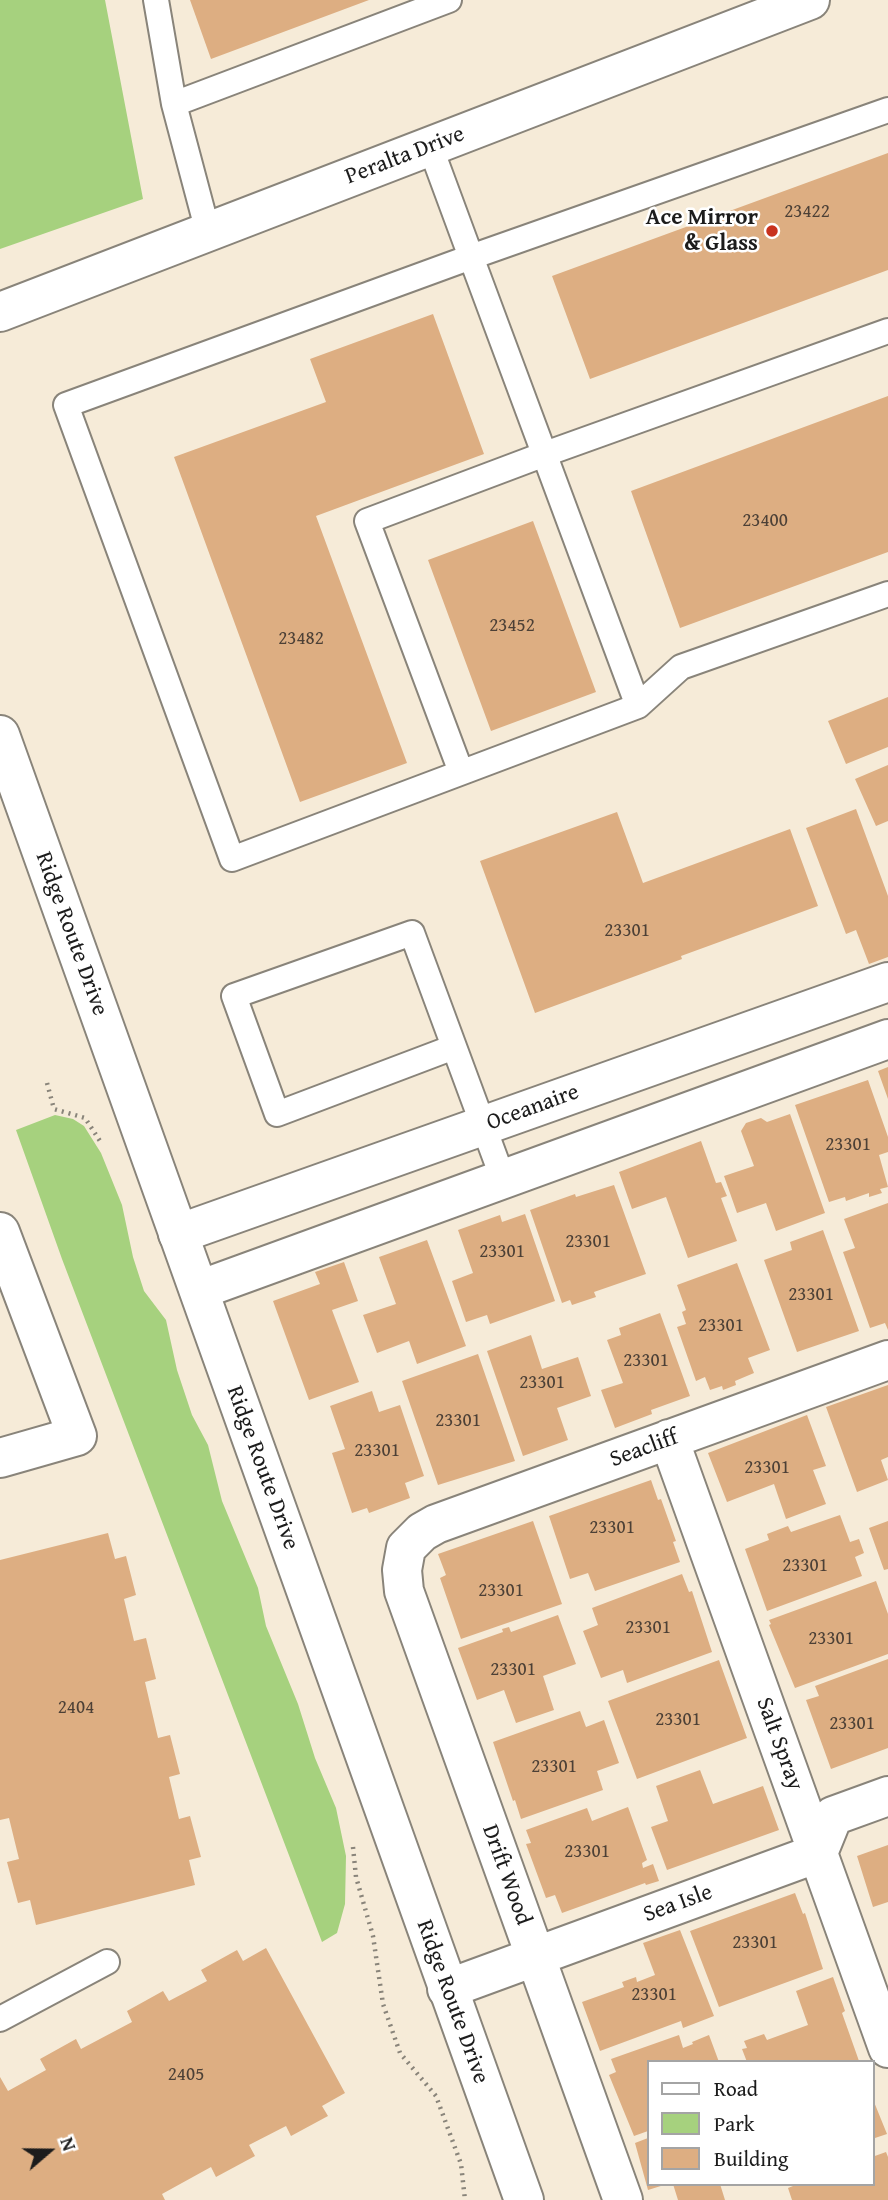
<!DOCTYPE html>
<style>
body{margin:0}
#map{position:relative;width:888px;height:2200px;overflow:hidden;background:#f6ebd8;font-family:"Gentium Book Plus",serif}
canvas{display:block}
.legend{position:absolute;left:647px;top:2060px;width:228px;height:126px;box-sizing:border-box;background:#fff;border:2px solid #a4a4a4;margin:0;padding:9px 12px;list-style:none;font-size:21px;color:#1c1c1c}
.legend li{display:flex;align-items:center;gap:14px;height:35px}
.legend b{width:35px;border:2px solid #a4a4a4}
.north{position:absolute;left:14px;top:2116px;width:70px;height:70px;-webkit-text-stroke:5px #fff;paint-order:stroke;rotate:70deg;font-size:19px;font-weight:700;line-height:28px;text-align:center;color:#1c1c1c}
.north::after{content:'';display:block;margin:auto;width:24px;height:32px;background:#1c1c1c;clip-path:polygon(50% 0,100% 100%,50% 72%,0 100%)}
</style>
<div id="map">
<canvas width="888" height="2200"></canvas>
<ul class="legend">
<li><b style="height:9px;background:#fff"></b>Road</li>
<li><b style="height:19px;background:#a6d17e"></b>Park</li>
<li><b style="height:19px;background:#ddae82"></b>Building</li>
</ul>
<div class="north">N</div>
</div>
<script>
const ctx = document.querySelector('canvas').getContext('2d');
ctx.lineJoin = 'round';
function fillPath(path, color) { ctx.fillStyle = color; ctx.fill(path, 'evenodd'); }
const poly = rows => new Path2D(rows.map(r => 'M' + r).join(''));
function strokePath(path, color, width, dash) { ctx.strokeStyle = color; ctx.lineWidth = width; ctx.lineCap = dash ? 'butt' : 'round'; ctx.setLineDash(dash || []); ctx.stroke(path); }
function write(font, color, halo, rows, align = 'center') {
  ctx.font = font + ' "Gentium Book Plus",serif'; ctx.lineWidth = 5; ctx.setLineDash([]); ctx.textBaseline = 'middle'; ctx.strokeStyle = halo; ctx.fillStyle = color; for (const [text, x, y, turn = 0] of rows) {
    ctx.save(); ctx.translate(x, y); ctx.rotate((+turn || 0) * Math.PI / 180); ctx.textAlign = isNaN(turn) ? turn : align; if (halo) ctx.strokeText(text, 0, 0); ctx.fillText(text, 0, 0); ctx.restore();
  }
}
fillPath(poly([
 [0,0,105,0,143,199,0,249],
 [55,1115,73,1119,84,1126,101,1153,122,1205,133,1257,144,1291,166,1320,177,1370,192,1415,208,1445,222,1501,258,1588,266,1626,298,1704,315,1758,336,1808,346,1856,345,1904,337,1933,322,1942,62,1259,16,1130]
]), '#a6d17e');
fillPath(poly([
 [190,0,369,0,211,59],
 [888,153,888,270,590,379,552,276],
 [433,314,484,454,316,516,407,763,300,802,174,457,326,402,310,359],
 [888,396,888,552,680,628,631,491],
 [533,521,596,692,491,731,428,560],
 [888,697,888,747,846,764,828,721],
 [888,765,888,821,876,826,855,779],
 [856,809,888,896,888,957,869,964,856,930,846,934,806,828],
 [617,812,643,883,790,829,818,906,681,956,682,959,535,1013,480,861],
 [888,1067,888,1099,878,1071],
 [868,1080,888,1137,888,1152,879,1155,888,1187,880,1189,882,1193,869,1197,869,1193,846,1201,845,1197,829,1202,795,1105],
 [790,1114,825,1213,776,1231,766,1203,737,1213,724,1176,754,1166,741,1131,746,1123,761,1118,767,1122],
 [701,1141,716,1183,721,1182,727,1196,721,1198,737,1241,688,1258,666,1197,632,1209,619,1172],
 [614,1185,646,1274,594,1292,596,1297,572,1305,570,1300,562,1303,530,1210,575,1194,576,1197],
 [888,1203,888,1330,885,1323,870,1328,843,1252,855,1248,844,1219],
 [525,1214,555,1301,490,1324,487,1315,466,1322,452,1281,473,1273,458,1230,500,1215,502,1222],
 [823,1230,859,1331,797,1352,764,1260,792,1250,790,1242],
 [427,1240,466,1346,417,1364,409,1341,377,1353,363,1315,396,1304,379,1257],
 [344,1262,358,1301,332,1310,359,1382,309,1400,273,1301,320,1284,315,1272],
 [737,1263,770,1350,748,1358,754,1373,735,1381,736,1385,723,1390,722,1386,710,1390,705,1377,696,1381,677,1327,686,1324,682,1312,686,1310,677,1285],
 [660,1313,690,1396,651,1410,652,1414,615,1428,601,1390,623,1383,607,1340,621,1335,619,1328],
 [531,1335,542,1369,578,1357,591,1396,557,1408,568,1440,523,1456,487,1351],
 [478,1354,515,1461,438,1485,402,1381],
 [888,1385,888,1457,881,1460,888,1480,857,1492,826,1407],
 [372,1391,379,1412,400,1405,424,1476,405,1483,410,1498,369,1513,367,1508,352,1513,332,1453,345,1449,330,1406],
 [807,1415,826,1466,813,1470,826,1504,786,1519,774,1484,727,1502,708,1453],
 [651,1480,658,1500,661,1499,676,1541,673,1542,680,1562,595,1591,588,1573,570,1579,549,1516],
 [840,1515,850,1542,859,1539,864,1553,855,1557,862,1576,767,1611,745,1549,769,1540,767,1534,788,1526,791,1532],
 [533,1521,562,1604,461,1639,440,1578,446,1575,438,1554],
 [888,1521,888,1569,884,1570,869,1528],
 [108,1533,115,1559,126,1556,136,1595,124,1599,134,1641,146,1638,156,1679,145,1682,158,1738,170,1735,180,1774,169,1777,179,1819,190,1816,201,1857,189,1860,195,1885,36,1925,30,1900,18,1903,7,1862,19,1859,9,1818,0,1820,0,1560],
 [682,1574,689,1592,692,1591,712,1652,627,1683,623,1670,601,1678,583,1631,598,1625,592,1608],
 [876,1581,888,1614,888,1654,795,1688,769,1625,771,1624,769,1620],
 [558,1615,576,1664,543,1676,554,1710,516,1723,504,1690,477,1700,458,1648,503,1632,502,1629,509,1627,511,1632],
 [888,1659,888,1748,831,1769,806,1700,819,1696,815,1686],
 [719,1660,747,1738,637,1779,608,1701],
 [580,1711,586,1727,604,1720,619,1763,597,1771,603,1790,521,1819,515,1800,513,1801,493,1742],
 [700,1770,713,1804,763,1786,779,1830,667,1870,651,1827,668,1821,656,1786],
 [628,1807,647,1860,642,1863,643,1868,653,1864,659,1881,646,1885,645,1883,562,1913,555,1895,546,1898,526,1844,531,1843,526,1830,587,1808,592,1821],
 [888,1845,888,1902,873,1907,857,1856],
 [795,1893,803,1914,805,1913,823,1969,719,2007,690,1931],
 [680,1930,714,2016,683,2028,681,2021,600,2051,582,2002,624,1987,622,1982,636,1977,637,1982,655,1975,643,1943],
 [266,1948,345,2093,322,2106,328,2116,291,2136,286,2126,249,2145,255,2156,216,2177,211,2167,162,2194,165,2200,0,2200,0,2077,8,2091,46,2070,40,2059,76,2039,81,2049,132,2022,127,2011,163,1991,169,2001,207,1981,201,1970,237,1950,243,1961],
 [833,1977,845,2011,842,2013,859,2061,747,2062,742,2049,747,2048,744,2041,764,2034,767,2040,808,2025,796,1991],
 [679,2035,683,2048,693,2044,692,2042,709,2035,719,2062,648,2062,648,2131,634,2136,609,2075,616,2072,611,2059],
 [872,2097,887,2134,872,2139],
 [648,2138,648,2184,664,2185,648,2190,635,2143],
 [886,2152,888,2157,888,2200,792,2200,788,2188,798,2184,872,2184,872,2157],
 [673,2184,720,2184,725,2200,678,2200]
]), '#ddae82');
const service = poly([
 [156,0,174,104,208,232],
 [174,104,449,0],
 [430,146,471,257,638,706,232,859,66,405,471,257,888,110],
 [638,706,681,667,888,594],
 [461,772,367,521,545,454,888,331],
 [454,1047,277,1114,234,996,412,933,483,1125,503,1179],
 [0,2019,107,1962]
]);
const minor = poly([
 [0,312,810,0],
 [0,1232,77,1436,0,1458],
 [178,1234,888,982],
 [199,1290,888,1039],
 [669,1439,888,2048],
 [447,1989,818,1853,833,1816,888,1796],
 [623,2200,404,1591,402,1570,406,1548,422,1532,436,1524,888,1360]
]);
const secondary = poly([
 [0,735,524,2200]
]);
strokePath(service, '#89847a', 28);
strokePath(minor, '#89847a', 42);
strokePath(secondary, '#89847a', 42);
strokePath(poly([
 [47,1083,54,1109,85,1118,100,1141],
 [353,1847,356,1877,373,1936,383,2004,400,2053,436,2096,461,2164,465,2200]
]), '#89847a', 4.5, [2, 5]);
strokePath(service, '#fff', 24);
strokePath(minor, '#fff', 38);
strokePath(secondary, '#fff', 38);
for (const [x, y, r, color] of [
 [772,231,7,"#c8321e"]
]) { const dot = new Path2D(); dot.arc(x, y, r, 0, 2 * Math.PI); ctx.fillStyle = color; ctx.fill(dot); strokePath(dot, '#fff', 2.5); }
write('19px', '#4c4036', null, [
 ["23422",807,212],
 ["23400",765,521],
 ["23452",512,626],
 ["23482",301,639],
 ["23301",627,931],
 ["23301",848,1145],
 ["23301",588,1242],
 ["23301",502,1252],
 ["23301",811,1295],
 ["23301",721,1326],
 ["23301",646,1361],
 ["23301",542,1383],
 ["23301",458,1421],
 ["23301",377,1451],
 ["23301",767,1468],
 ["23301",612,1528],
 ["23301",805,1566],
 ["23301",501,1591],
 ["23301",648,1628],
 ["23301",831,1639],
 ["23301",513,1670],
 ["2404",76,1708],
 ["23301",678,1720],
 ["23301",852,1724],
 ["23301",554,1767],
 ["23301",587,1852],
 ["23301",755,1943],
 ["23301",654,1995],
 ["2405",186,2075]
]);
write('23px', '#1c1c1c', '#fff', [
 ["Peralta Drive",405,156,-21],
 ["Ridge Route Drive",71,934,70],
 ["Oceanaire",533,1108,-20],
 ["Seacliff",644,1449,-20],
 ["Ridge Route Drive",262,1468,70],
 ["Salt Spray",779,1744,70],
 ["Drift Wood",506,1875,70],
 ["Sea Isle",678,1904,-20],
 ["Ridge Route Drive",452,2002,70]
]);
write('bold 23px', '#1c1c1c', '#fff', [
 ["Ace Mirror",758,218],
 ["& Glass",758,244]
], 'right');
</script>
